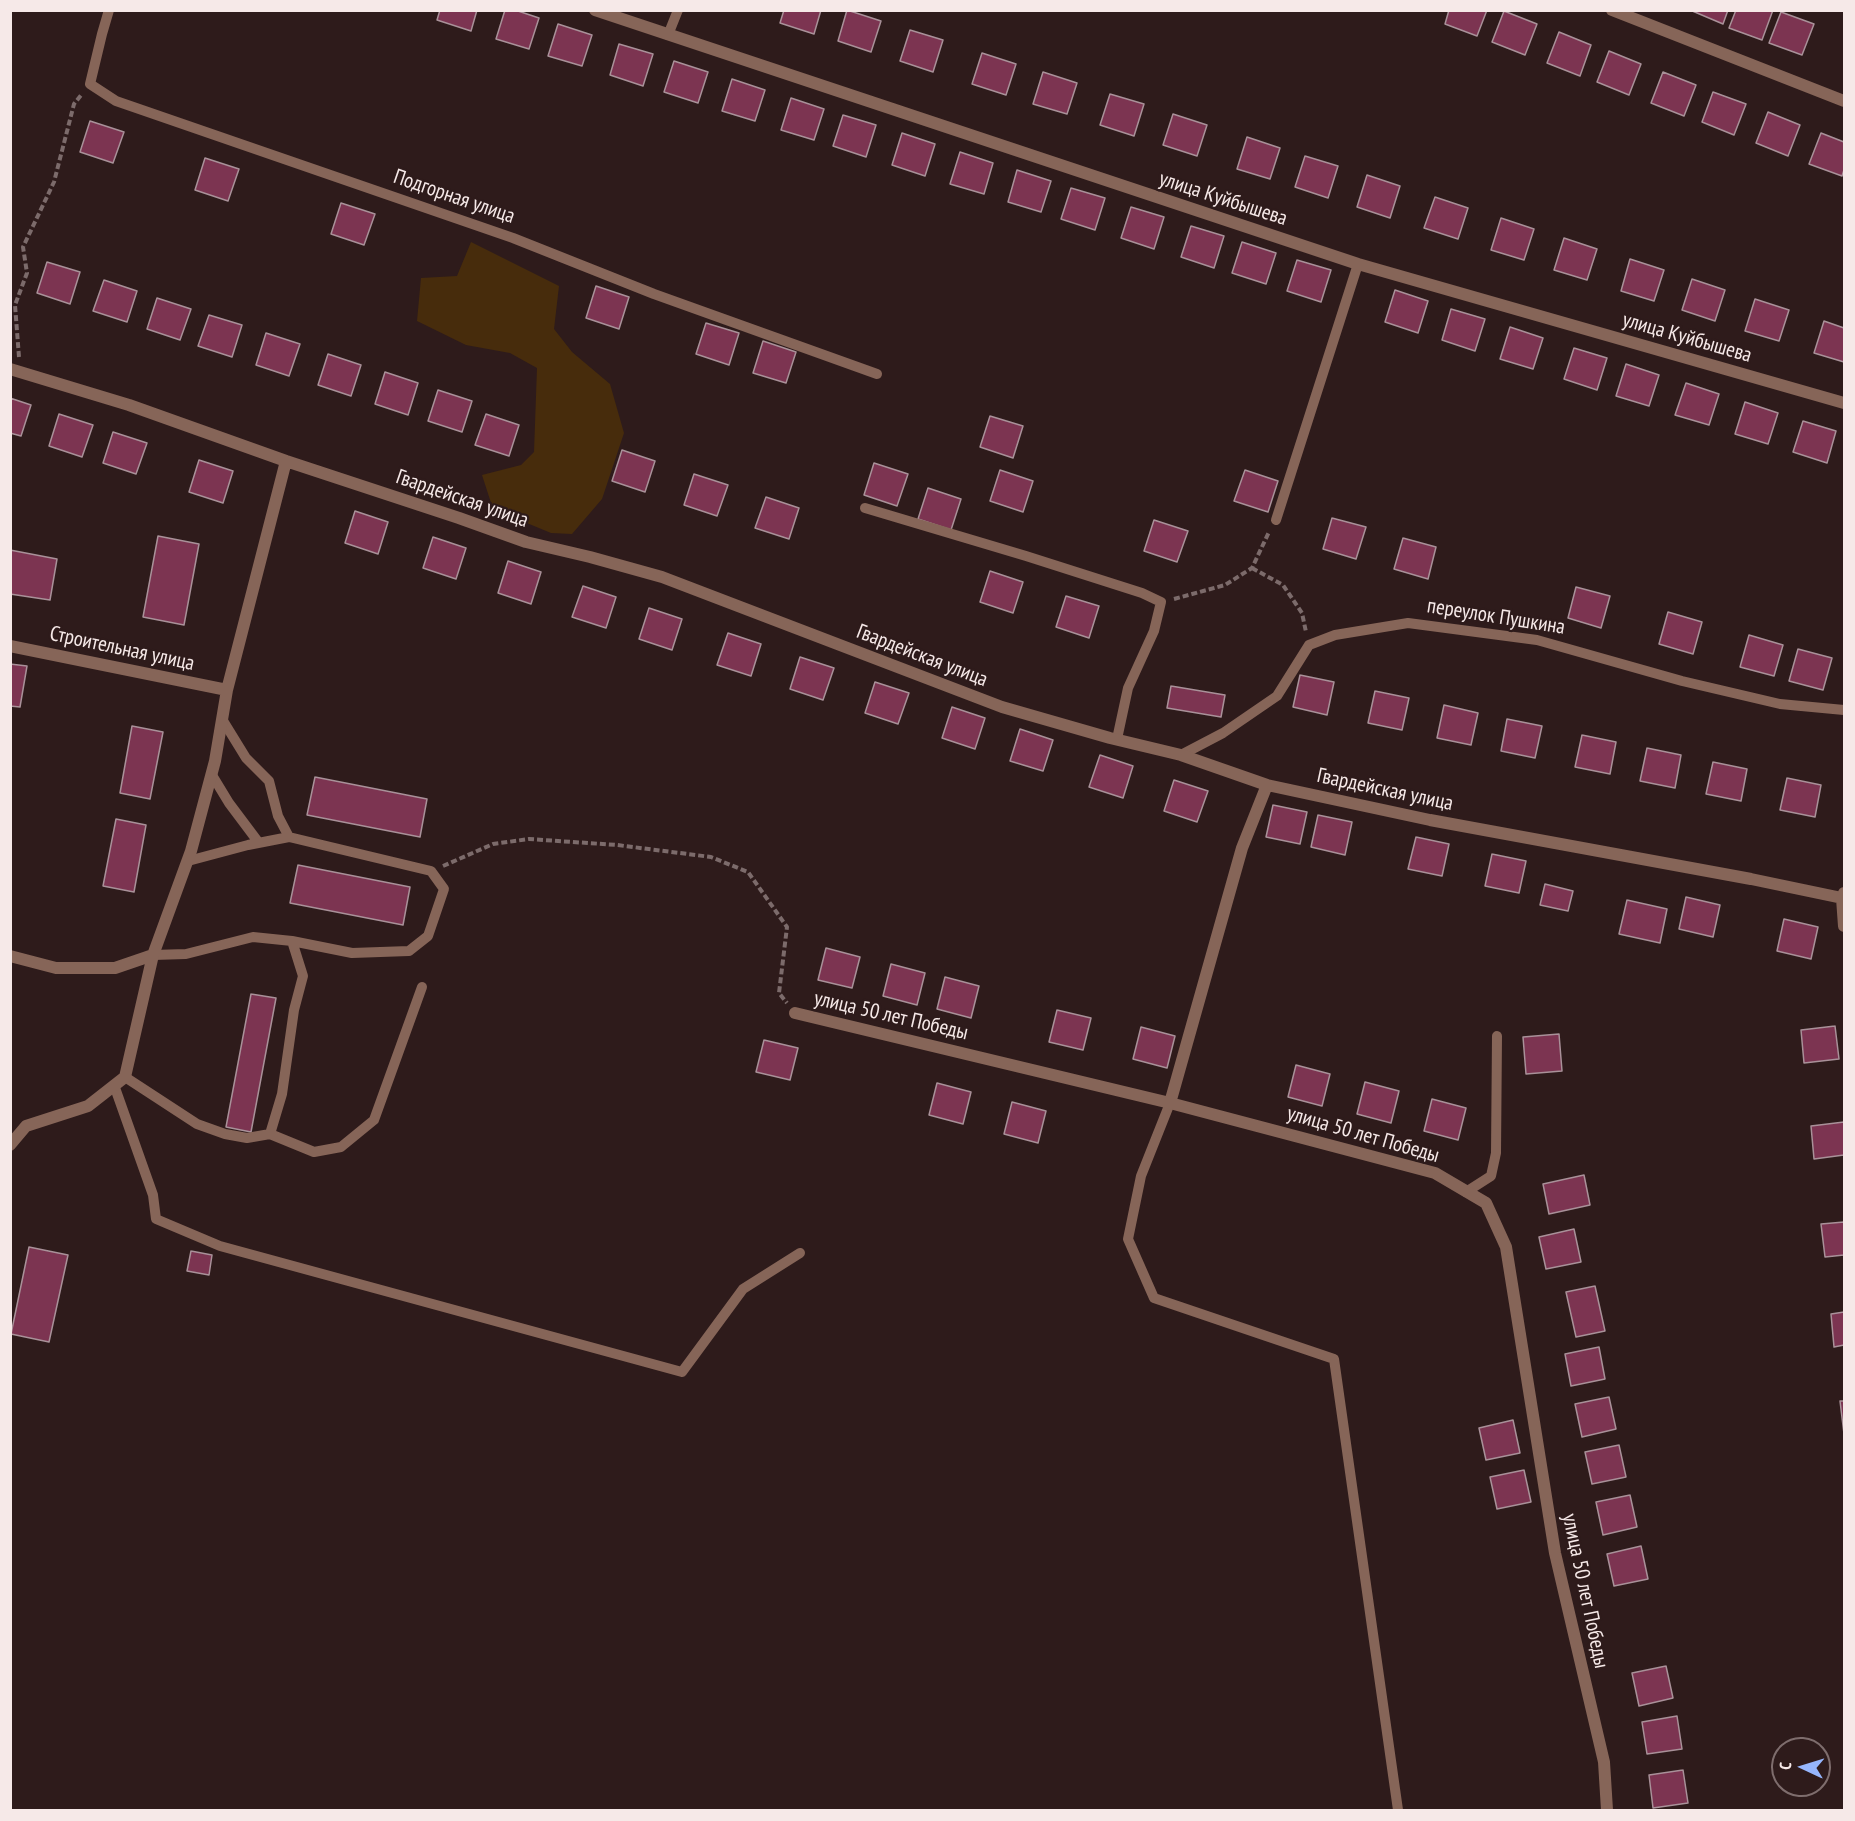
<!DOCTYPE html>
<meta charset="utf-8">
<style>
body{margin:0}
#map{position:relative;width:1855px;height:1821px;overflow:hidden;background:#2e1b1b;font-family:"PT Sans Narrow",sans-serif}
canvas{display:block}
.frame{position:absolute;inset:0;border:12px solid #f6e9e8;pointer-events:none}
.north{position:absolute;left:1771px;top:1737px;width:60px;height:60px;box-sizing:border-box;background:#2e1b1b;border:2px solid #7e6d6d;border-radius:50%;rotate:274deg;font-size:16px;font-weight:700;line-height:24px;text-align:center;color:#f6e9e8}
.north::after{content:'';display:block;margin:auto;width:21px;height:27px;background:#96b6fd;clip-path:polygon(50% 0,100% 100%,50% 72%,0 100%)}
</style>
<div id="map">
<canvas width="1855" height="1821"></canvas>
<div class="frame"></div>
<div class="north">С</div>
</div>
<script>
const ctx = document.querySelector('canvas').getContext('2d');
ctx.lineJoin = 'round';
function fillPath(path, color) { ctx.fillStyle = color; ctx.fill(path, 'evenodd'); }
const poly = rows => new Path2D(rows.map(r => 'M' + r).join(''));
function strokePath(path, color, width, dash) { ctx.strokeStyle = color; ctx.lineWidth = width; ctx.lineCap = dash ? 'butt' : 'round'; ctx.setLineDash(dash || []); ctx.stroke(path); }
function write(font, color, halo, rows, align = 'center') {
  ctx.font = font + ' "PT Sans Narrow",sans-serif'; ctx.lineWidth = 4.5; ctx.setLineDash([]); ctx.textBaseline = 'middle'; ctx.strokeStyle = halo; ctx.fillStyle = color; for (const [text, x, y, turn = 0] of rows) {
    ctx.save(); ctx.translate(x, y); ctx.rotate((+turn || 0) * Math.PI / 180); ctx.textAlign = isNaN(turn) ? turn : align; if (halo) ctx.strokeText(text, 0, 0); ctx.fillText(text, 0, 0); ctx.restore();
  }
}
fillPath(poly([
 [471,242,559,286,554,329,572,352,610,384,624,433,602,499,572,534,551,533,493,509,482,475,521,465,534,452,537,368,510,353,466,345,417,321,421,278,457,276]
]), '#472c0c');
const building = poly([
 [440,10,477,10,471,31,437,20,440,10],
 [505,10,515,10,539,18,529,49,496,39,505,10],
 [784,10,821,10,814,34,780,23,784,10],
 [847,10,881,21,871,52,838,41,847,10],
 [1449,10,1487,10,1477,36,1445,24,1449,10],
 [1690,10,1728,10,1723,24,1690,10],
 [1736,10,1773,10,1762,40,1729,28,1736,10],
 [1504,11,1537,24,1525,55,1492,42,1504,11],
 [1781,12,1814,24,1802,55,1769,43,1781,12],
 [558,24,592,35,582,66,548,56,558,24],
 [910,30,943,40,933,72,900,61,910,30],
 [1559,32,1591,45,1580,76,1547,63,1559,32],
 [619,44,653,54,643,86,610,75,619,44],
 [1609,51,1641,64,1629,95,1597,82,1609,51],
 [982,53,1016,64,1006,95,972,84,982,53],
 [674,61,708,72,698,103,664,92,674,61],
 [1043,72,1077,83,1067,114,1033,104,1043,72],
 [1663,72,1696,85,1684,116,1651,103,1663,72],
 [732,79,765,90,755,121,722,111,732,79],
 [1713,92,1746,104,1734,135,1702,122,1713,92],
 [1110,94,1144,104,1134,136,1100,125,1110,94],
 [791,98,824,109,814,140,781,130,791,98],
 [1768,112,1800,125,1788,156,1756,143,1768,112],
 [1173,114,1207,125,1197,156,1163,145,1173,114],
 [843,115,876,125,866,157,833,146,843,115],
 [90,121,124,132,113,163,80,152,90,121],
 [902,133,935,144,925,176,892,165,902,133],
 [1821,133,1844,142,1844,170,1842,176,1809,164,1821,133],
 [1247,137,1280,148,1270,179,1237,169,1247,137],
 [960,152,993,163,984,194,950,184,960,152],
 [1305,156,1338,166,1328,198,1295,187,1305,156],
 [205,158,239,169,228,201,195,190,205,158],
 [1017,170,1051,181,1041,212,1008,202,1017,170],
 [1367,175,1400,186,1390,218,1357,207,1367,175],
 [1071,188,1105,198,1095,230,1061,219,1071,188],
 [1435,197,1468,208,1458,239,1424,228,1435,197],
 [341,203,375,214,364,245,331,234,341,203],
 [1131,207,1164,217,1154,249,1121,238,1131,207],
 [1501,218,1534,229,1524,260,1491,250,1501,218],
 [1191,226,1224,236,1214,268,1181,257,1191,226],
 [1564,238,1597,249,1587,280,1554,270,1564,238],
 [1242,242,1276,253,1266,284,1232,273,1242,242],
 [1630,259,1664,270,1654,301,1621,291,1630,259],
 [1297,260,1331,270,1321,302,1287,291,1297,260],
 [47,262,80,272,70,304,37,293,47,262],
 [1692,279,1725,290,1715,321,1682,310,1692,279],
 [104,280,137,291,127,322,93,311,104,280],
 [596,286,629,297,619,329,586,318,596,286],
 [1395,290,1428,301,1418,333,1385,322,1395,290],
 [157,298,191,309,180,340,147,329,157,298],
 [1755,299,1789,310,1779,341,1745,331,1755,299],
 [1451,309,1485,319,1475,351,1442,340,1451,309],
 [209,315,242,325,232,357,198,346,209,315],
 [1824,321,1844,328,1844,362,1814,353,1824,321],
 [706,323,739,333,729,365,696,354,706,323],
 [1510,327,1543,338,1533,369,1500,359,1510,327],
 [266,333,300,344,289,376,256,365,266,333],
 [763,341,796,352,786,383,753,373,763,341],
 [1574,348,1607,358,1597,390,1564,379,1574,348],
 [328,354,361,365,351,396,318,385,328,354],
 [1626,364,1659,375,1649,406,1616,396,1626,364],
 [385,372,418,383,408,415,375,404,385,372],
 [1686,383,1719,394,1709,425,1675,415,1686,383],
 [438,390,472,401,462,432,428,421,438,390],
 [10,398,31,405,21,436,10,433,10,398],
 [1745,402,1778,413,1768,444,1735,434,1745,402],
 [59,414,93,425,82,457,49,446,59,414],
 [486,414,519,425,509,456,475,445,486,414],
 [990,416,1023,426,1013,458,980,447,990,416],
 [1803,421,1836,431,1827,463,1793,452,1803,421],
 [113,432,147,443,136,474,103,463,113,432],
 [622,450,655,461,645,492,612,481,622,450],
 [199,460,233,471,223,503,189,492,199,460],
 [874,463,908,474,897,506,864,495,874,463],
 [1000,470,1033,481,1023,512,990,501,1000,470],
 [1245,470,1278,481,1268,512,1234,501,1245,470],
 [694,474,728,485,717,516,684,505,694,474],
 [928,488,961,499,951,530,918,519,928,488],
 [766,497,799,508,789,539,755,528,766,497],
 [355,511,388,522,378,554,345,543,355,511],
 [1332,518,1366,527,1356,559,1323,549,1332,518],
 [1154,520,1188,531,1177,562,1144,551,1154,520],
 [158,536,199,544,184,625,143,617,158,536],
 [433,537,466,548,456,579,423,568,433,537],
 [1403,538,1436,547,1428,579,1394,569,1403,538],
 [10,550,57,559,50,600,10,594,10,550],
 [508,561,541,572,531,604,498,593,508,561],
 [990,571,1023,582,1013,613,980,602,990,571],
 [583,586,616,597,606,628,572,617,583,586],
 [1576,587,1610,596,1601,628,1568,618,1576,587],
 [1066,596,1099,606,1089,638,1056,627,1066,596],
 [649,608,682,619,672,650,639,639,649,608],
 [1668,612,1702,622,1693,654,1659,644,1668,612],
 [728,633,761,644,751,676,717,665,728,633],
 [1749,635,1783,645,1774,676,1740,667,1749,635],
 [1798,649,1832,658,1823,690,1789,681,1798,649],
 [800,657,834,668,823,700,790,689,800,657],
 [10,664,27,666,20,707,10,706,10,664],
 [1300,675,1334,682,1327,715,1293,707,1300,675],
 [875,682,909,693,898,724,865,713,875,682],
 [1171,686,1225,695,1221,717,1167,708,1171,686],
 [1375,691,1409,698,1402,730,1368,723,1375,691],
 [1444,705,1478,713,1471,745,1437,738,1444,705],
 [952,707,985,718,975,749,942,738,952,707],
 [1507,719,1542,726,1535,758,1501,751,1507,719],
 [132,726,163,732,150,799,120,793,132,726],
 [1020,729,1053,740,1043,771,1010,761,1020,729],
 [1582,735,1616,742,1610,774,1575,767,1582,735],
 [1647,748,1681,755,1675,788,1640,781,1647,748],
 [1100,755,1133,766,1123,798,1089,787,1100,755],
 [1713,762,1747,769,1741,801,1706,794,1713,762],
 [315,777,427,799,420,837,307,815,315,777],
 [1787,778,1821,785,1815,817,1780,810,1787,778],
 [1174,780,1208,791,1197,822,1164,811,1174,780],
 [1273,805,1307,812,1300,844,1266,837,1273,805],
 [1318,815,1352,822,1345,855,1311,847,1318,815],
 [116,819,146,825,134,892,103,886,116,819],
 [1416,837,1449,844,1442,876,1408,869,1416,837],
 [1492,854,1526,861,1519,893,1485,886,1492,854],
 [298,865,410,887,403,925,290,903,298,865],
 [1545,884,1573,891,1568,911,1540,905,1545,884],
 [1686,897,1720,905,1713,937,1679,929,1686,897],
 [1627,900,1667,909,1660,943,1619,934,1627,900],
 [1784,919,1818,927,1811,959,1777,951,1784,919],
 [826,948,860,957,852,988,818,980,826,948],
 [891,964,925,973,917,1005,883,996,891,964],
 [945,977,979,986,971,1018,937,1009,945,977],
 [251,994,276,998,251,1132,226,1127,251,994],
 [1057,1010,1091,1018,1083,1050,1049,1042,1057,1010],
 [1835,1026,1839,1059,1804,1063,1801,1030,1835,1026],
 [1141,1027,1175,1036,1167,1068,1133,1059,1141,1027],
 [1559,1034,1562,1071,1526,1074,1523,1037,1559,1034],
 [764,1040,798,1048,790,1080,756,1072,764,1040],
 [1296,1065,1330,1074,1322,1106,1288,1097,1296,1065],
 [1365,1082,1399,1091,1391,1123,1357,1114,1365,1082],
 [937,1083,971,1092,963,1124,929,1115,937,1083],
 [1432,1099,1466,1108,1458,1140,1424,1131,1432,1099],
 [1012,1102,1046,1111,1038,1143,1004,1134,1012,1102],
 [1844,1122,1844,1155,1814,1159,1811,1126,1844,1122],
 [1584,1175,1590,1205,1549,1214,1543,1184,1584,1175],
 [1844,1222,1844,1255,1825,1257,1821,1224,1844,1222],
 [1574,1229,1581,1262,1546,1269,1539,1237,1574,1229],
 [29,1247,68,1255,49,1342,11,1334,29,1247],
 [191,1251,212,1255,209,1275,187,1271,191,1251],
 [1595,1286,1605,1331,1576,1337,1566,1292,1595,1286],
 [1844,1312,1844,1345,1834,1347,1831,1314,1844,1312],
 [1599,1347,1605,1379,1571,1386,1565,1354,1599,1347],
 [1609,1397,1616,1429,1582,1437,1575,1404,1609,1397],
 [1840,1401,1844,1401,1844,1434,1840,1401],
 [1513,1420,1520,1453,1486,1460,1479,1428,1513,1420],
 [1619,1445,1626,1477,1592,1484,1585,1452,1619,1445],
 [1524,1470,1531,1502,1497,1509,1490,1477,1524,1470],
 [1630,1495,1637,1527,1603,1535,1596,1502,1630,1495],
 [1641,1546,1648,1579,1614,1586,1607,1554,1641,1546],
 [1666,1666,1673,1698,1639,1706,1632,1673,1666,1666],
 [1677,1716,1682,1749,1647,1754,1642,1722,1677,1716],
 [1683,1770,1688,1803,1653,1808,1649,1775,1683,1770]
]);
fillPath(building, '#7c3451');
strokePath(building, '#a99199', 1.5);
strokePath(poly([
 [19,357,15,305,27,273,23,247,54,182,74,104,82,94],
 [1252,568,1283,585,1302,613,1306,632],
 [1174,599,1225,585,1252,568,1269,532],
 [443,866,493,844,529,839,617,845,711,857,748,872,787,927,779,993,787,1003]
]), '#7c6b6b', 4, [6, 3]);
strokePath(poly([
 [109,10,102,34,90,84,116,101,513,238,654,294,877,374],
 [668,35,678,10],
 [865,508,1026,556,1142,593,1161,602,1154,631,1128,688,1117,739],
 [1276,520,1358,264],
 [1181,755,1223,733,1277,696,1309,645,1335,635,1408,623,1537,640,1682,681,1780,704,1844,710],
 [212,775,229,803,259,843],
 [188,861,248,845,289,837],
 [153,955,186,954,253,937,292,941,352,953,409,951,428,936,444,889,431,871,289,837,278,816,269,781,246,758,222,719],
 [125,1077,197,1124,225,1134,247,1138,270,1134,282,1094,294,1010,303,976,292,941],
 [114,1085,153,1195,156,1219,220,1246,682,1372,743,1289,800,1253],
 [1170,1103,1141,1176,1128,1239,1154,1298,1334,1359,1398,1810],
 [270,1134,314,1152,341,1147,374,1120,422,987],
 [1466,1192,1491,1176,1496,1153,1497,1036]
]), '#866558', 10);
strokePath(poly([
 [595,10,1358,264,1844,403],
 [1612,10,1844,101],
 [10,369,129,405,286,461,459,518,526,542,590,557,662,577,1002,707,1110,738,1181,755,1267,785,1430,820,1751,879,1842,898],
 [10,646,227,690],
 [1844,893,1842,898,1844,926],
 [10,956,56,968,115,968,153,955],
 [795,1013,1170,1103,1435,1173,1486,1203,1506,1247,1555,1553,1604,1762,1607,1810],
 [1170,1103,1242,848,1267,785],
 [10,1145,26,1126,88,1106,125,1077,153,955,191,851,215,761,227,690,286,461]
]), '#866558', 12);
write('21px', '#f6e9e8', '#2e1b1b', [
 ["Подгорная улица",454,197,19],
 ["улица Куйбышева",1223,199,18],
 ["улица Куйбышева",1687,338,16],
 ["Гвардейская улица",462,499,19],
 ["переулок Пушкина",1496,617,9],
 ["Строительная улица",122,649,12],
 ["Гвардейская улица",922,656,21],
 ["Гвардейская улица",1385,790,12],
 ["улица 50 лет Победы",891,1016,13],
 ["улица 50 лет Победы",1363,1135,16],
 ["улица 50 лет Победы",1585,1591,78]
]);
</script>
